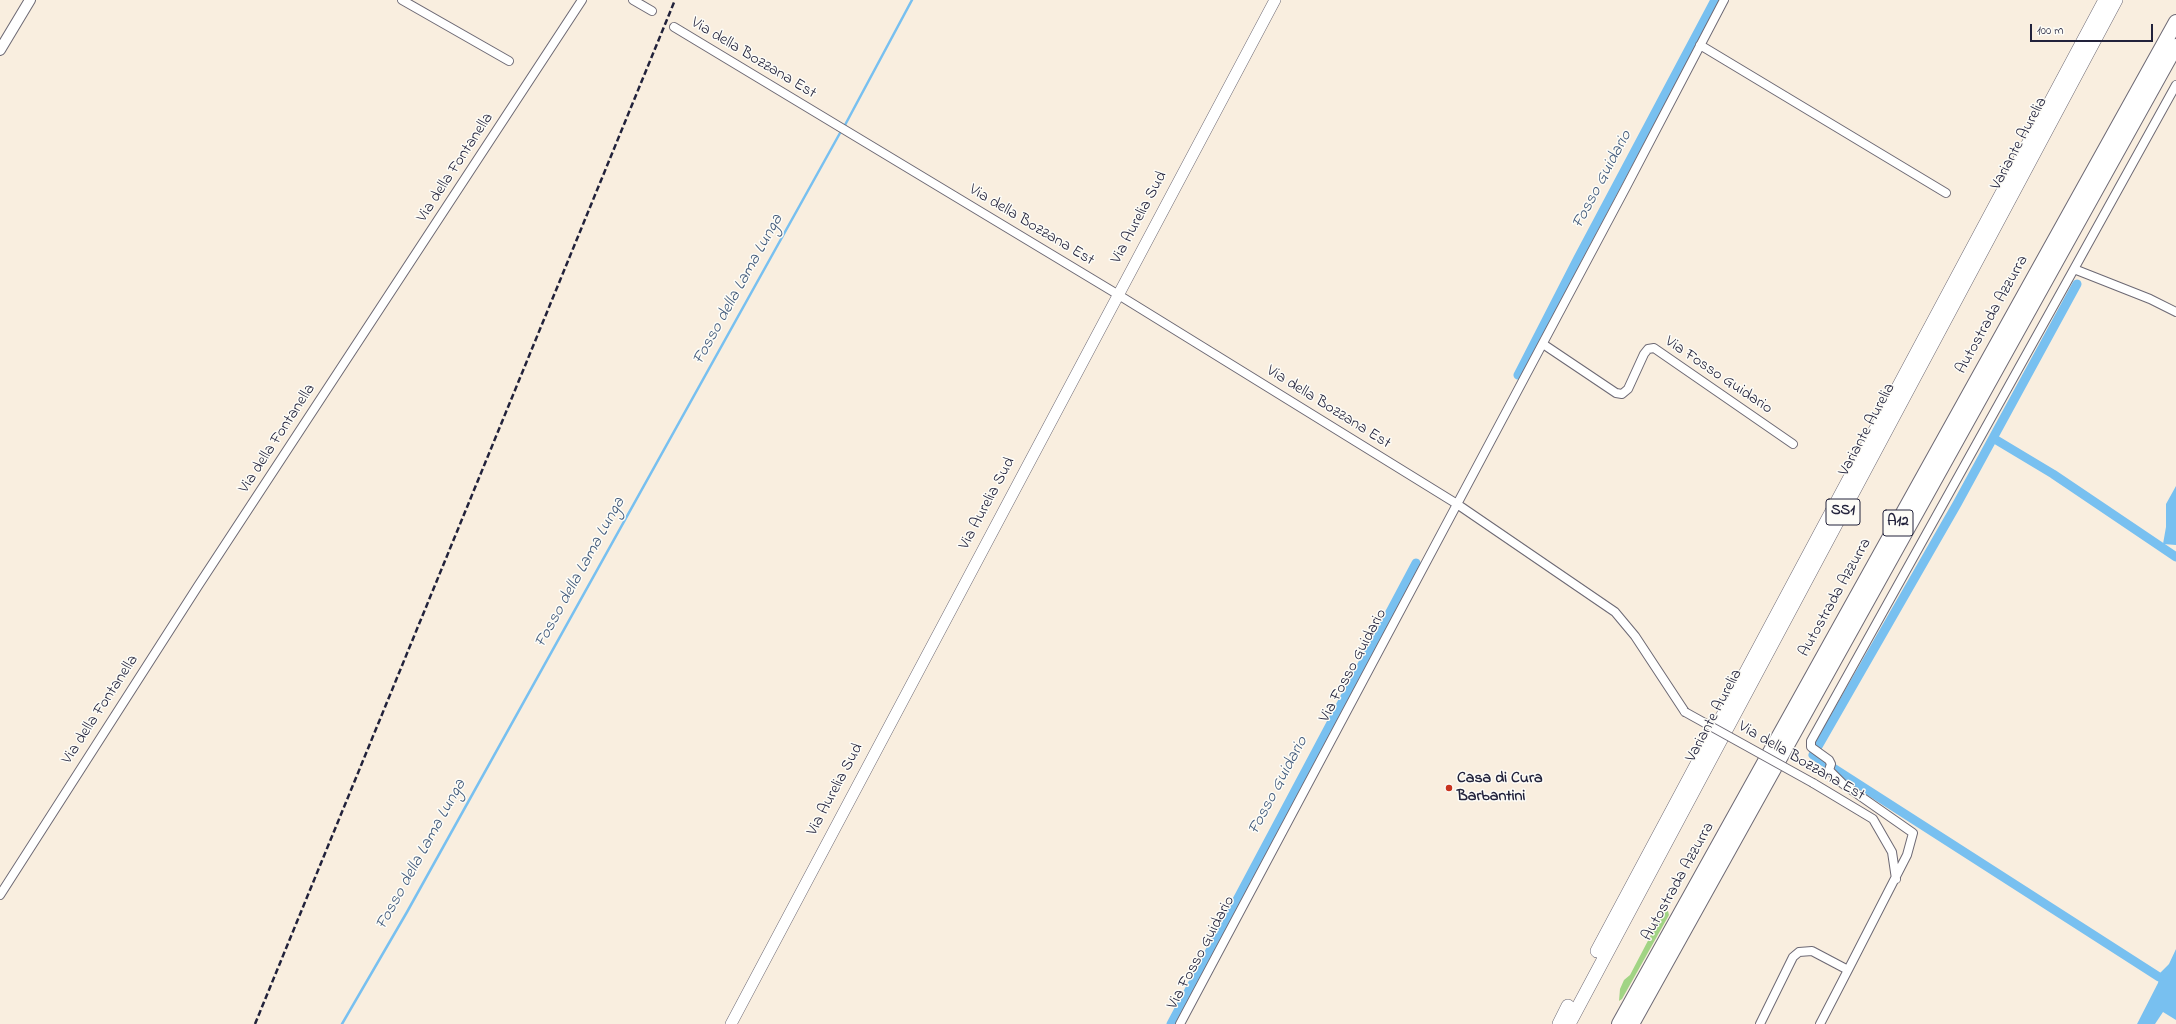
<!DOCTYPE html>
<style>
body{margin:0}
#map{position:relative;width:2176px;height:1024px;overflow:hidden;background:#f9eedf;font-family:"Indie Flower",sans-serif}
canvas{display:block}
.scale{position:absolute;left:2030px;top:24px;width:123px;height:18px;box-sizing:border-box;border:2px solid #22223b;border-top:0;padding-left:5px;font-size:12px;line-height:14px;white-space:nowrap;color:#22223b;-webkit-text-stroke:3px #fdfcf7;paint-order:stroke}
</style>
<div id="map">
<canvas width="2176" height="1024"></canvas>
<div class="scale">100 m</div>
</div>
<script>
const ctx = document.querySelector('canvas').getContext('2d');
ctx.lineJoin = 'round';
function fillPath(path, color) { ctx.fillStyle = color; ctx.fill(path, 'evenodd'); }
const poly = rows => new Path2D(rows.map(r => 'M' + r).join(''));
function strokePath(path, color, width, dash) { ctx.strokeStyle = color; ctx.lineWidth = width; ctx.lineCap = dash ? 'butt' : 'round'; ctx.setLineDash(dash || []); ctx.stroke(path); }
function write(font, color, halo, rows, align = 'center') {
  ctx.font = font + ' "Indie Flower",sans-serif'; ctx.lineWidth = 3; ctx.setLineDash([]); ctx.textBaseline = 'middle'; ctx.strokeStyle = halo; ctx.fillStyle = color; for (const [text, x, y, turn = 0] of rows) {
    ctx.save(); ctx.translate(x, y); ctx.rotate((+turn || 0) * Math.PI / 180); ctx.textAlign = isNaN(turn) ? turn : align; if (halo) ctx.strokeText(text, 0, 0); ctx.fillText(text, 0, 0); ctx.restore();
  }
}
fillPath(poly([
 [1668,911,1669,915,1622,999,1619,1001,1620,989,1624,980,1630,975,1652,933,1654,926,1664,912]
]), '#a1d484');
fillPath(poly([
 [2176,486,2176,545,2163,544,2166,527,2166,504],
 [2176,949,2176,1020,2163,1012,2155,1024,2137,1024,2158,983,2160,973,2169,964]
]), '#78c0f0');
strokePath(poly([
 [845,125,912,0],
 [342,1024,407,912,840,133]
]), '#78c0f0', 2.5);
strokePath(poly([
 [2077,284,1957,504,1813,755,2159,977],
 [1518,375,1578,258,1715,0],
 [1993,438,2053,474,2176,557],
 [1171,1024,1416,563]
]), '#78c0f0', 9);
const minor = poly([
 [402,0,509,61],
 [633,0,652,11],
 [674,27,1117,294,1457,504,1615,612,1635,636,1685,712],
 [1700,45,1946,193],
 [2176,85,2074,269,2150,299,2176,312],
 [1543,344,1616,393,1622,394,1628,389,1644,354,1648,349,1654,348,1793,444],
 [1813,783,1873,819,1892,852,1896,879],
 [0,895,198,586,582,0],
 [1180,1024,1625,189,1724,0],
 [1760,1024,1793,957,1799,952,1812,951,1848,970,1907,855,1913,833,1843,784,1829,770,1831,764,1829,760,1811,747,1811,741,2074,269],
 [1820,1024,1848,970]
]);
const tertiary = poly([
 [0,50,30,0]
]);
const secondary = poly([
 [731,1024,1275,0]
]);
const trunk = poly([
 [1597,951,2105,0],
 [1559,1024,1568,1006],
 [1569,1024,2116,0]
]);
const motorway = poly([
 [1619,1024,2176,22],
 [1632,1024,2176,46]
]);
strokePath(minor, '#6d6974', 10);
strokePath(tertiary, '#6d6974', 12);
strokePath(secondary, '#6d6974', 12);
strokePath(trunk, '#6d6974', 14);
strokePath(motorway, '#6d6974', 16);
strokePath(minor, '#fff', 8);
strokePath(tertiary, '#fff', 10);
strokePath(secondary, '#fff', 11);
strokePath(trunk, '#fff', 13);
strokePath(motorway, '#fff', 14);
strokePath(poly([
 [255,1024,675,0]
]), '#22223b', 2.5, [6, 3]);
const minorBridge = poly([
 [1685,712,1813,783]
]);
strokePath(minorBridge, '#6d6974', 10, []);
strokePath(minorBridge, '#fff', 8);
for (const [x, y, r, color] of [
 [1449,788,4,"#c8321e"]
]) { const dot = new Path2D(); dot.arc(x, y, r, 0, 2 * Math.PI); ctx.fillStyle = color; ctx.fill(dot); strokePath(dot, '#fdfcf7', 1.5); }
for (const [x, y, w] of [
 [1843,512,34],
 [1898,523,30]
]) { const box = new Path2D(); box.roundRect(x - w / 2, y - 13, w, 26, 3); ctx.fillStyle = '#fdfcf7'; ctx.fill(box); strokePath(box, '#22223b', 1); }
write('bold 15px', '#22223b', null, [
 ["SS1",1843,512],
 ["A12",1898,523]
]);
write('16px', '#22223b', '#fdfcf7', [
 ["Via della Bozzana Est",753,59,31],
 ["Variante Aurelia",2020,144,-62],
 ["Via della Fontanella",456,168,-57],
 ["Via Aurelia Sud",1140,218,-62],
 ["Via della Bozzana Est",1031,226,31],
 ["Autostrada Azzurra",1993,315,-61],
 ["Via Fosso Guidario",1718,376,34],
 ["Via della Bozzana Est",1328,408,32],
 ["Variante Aurelia",1868,430,-62],
 ["Via della Fontanella",278,439,-57],
 ["Via Aurelia Sud",988,504,-62],
 ["Autostrada Azzurra",1836,598,-61],
 ["Via Fosso Guidario",1354,666,-62],
 ["Via della Fontanella",101,710,-57],
 ["Variante Aurelia",1715,716,-62],
 ["Via della Bozzana Est",1801,762,30],
 ["Via Aurelia Sud",836,790,-62],
 ["Autostrada Azzurra",1679,882,-61],
 ["Via Fosso Guidario",1202,953,-62]
]);
write('bold 16px', '#22223b', '#fdfcf7', [
 ["Casa di Cura",1457,779],
 ["Barbantini",1457,797]
], 'left');
write('italic 17px', '#40597a', '#fdfcf7', [
 ["Fosso Guidario",1603,180,-62],
 ["Fosso della Lama Lunga",739,290,-61],
 ["Fosso della Lama Lunga",581,573,-61],
 ["Fosso Guidario",1279,786,-62],
 ["Fosso della Lama Lunga",422,855,-61]
]);
</script>
